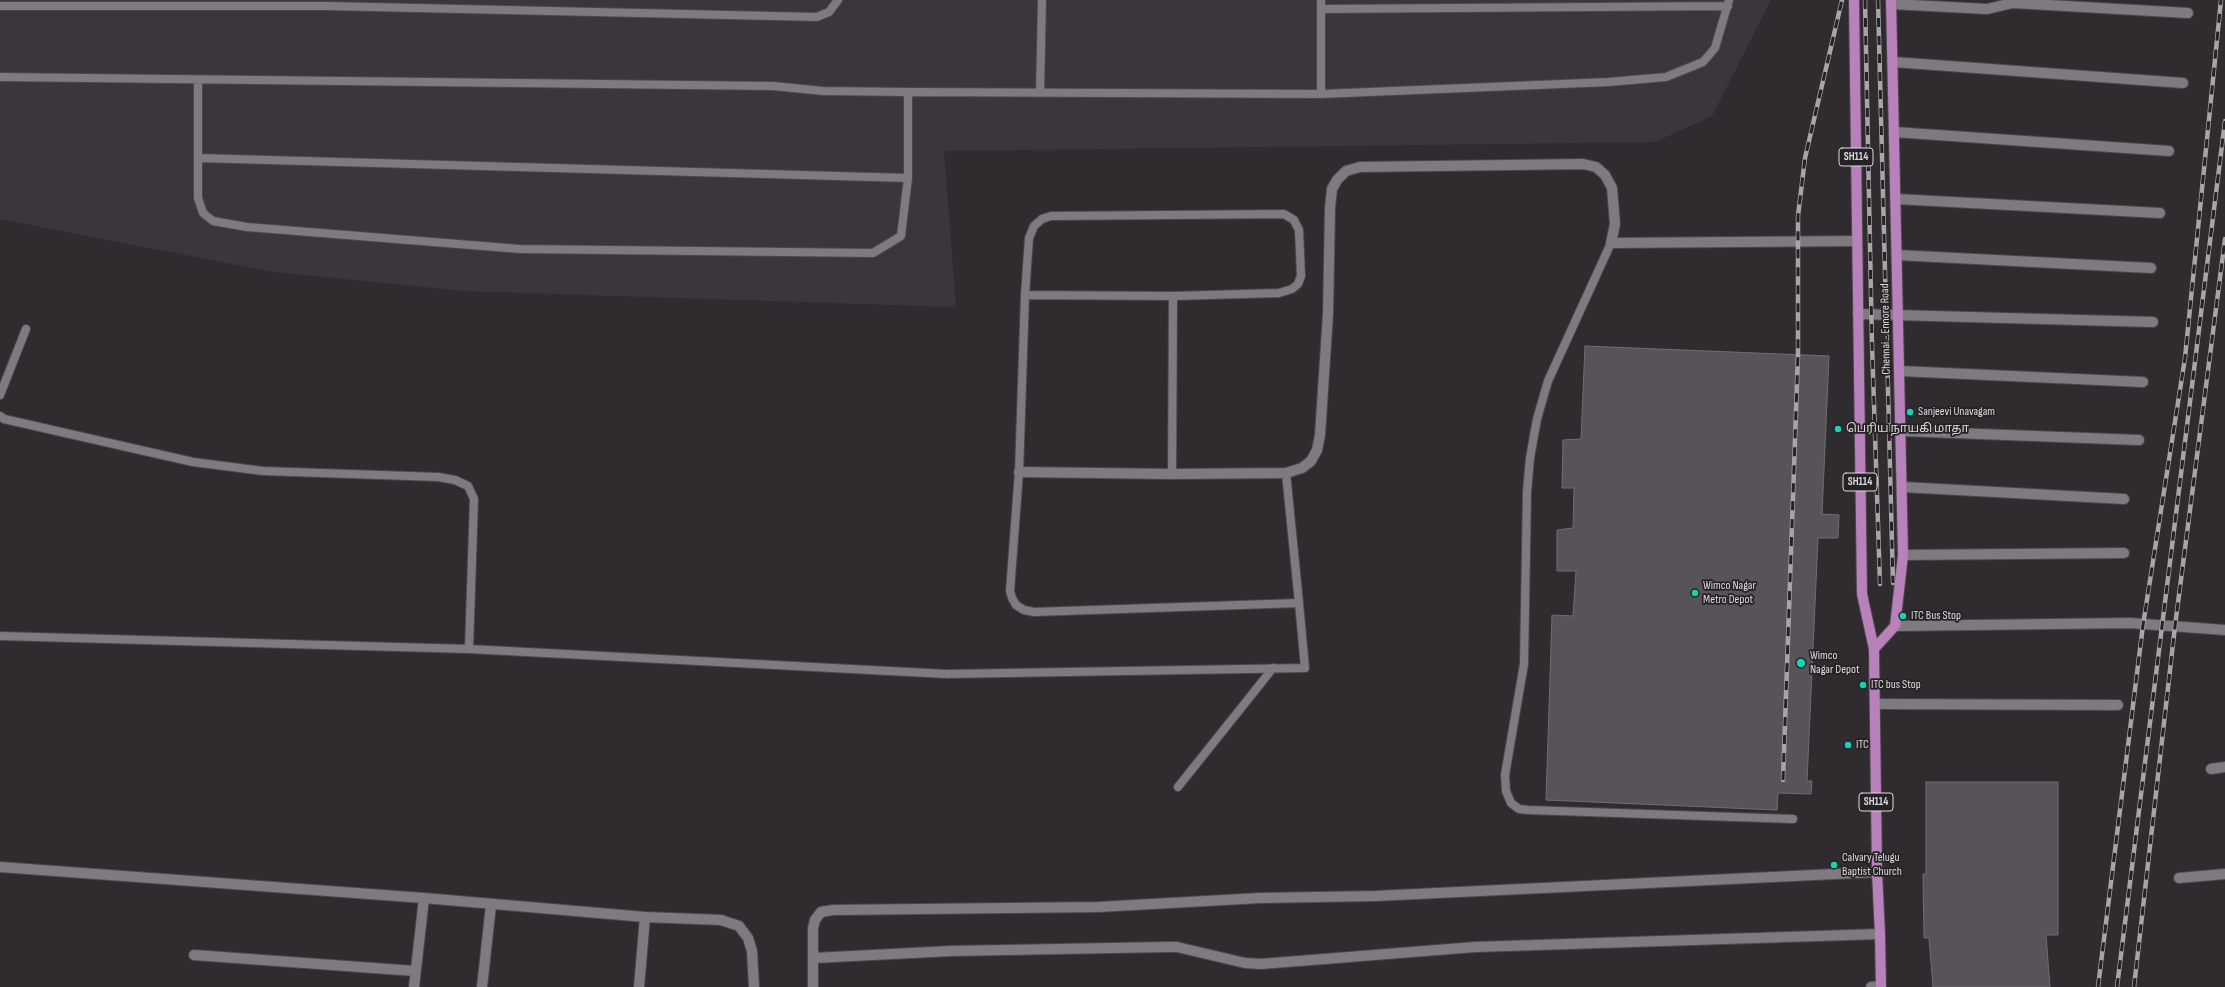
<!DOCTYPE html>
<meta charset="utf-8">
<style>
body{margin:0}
canvas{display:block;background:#2f2b2f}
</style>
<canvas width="2225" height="987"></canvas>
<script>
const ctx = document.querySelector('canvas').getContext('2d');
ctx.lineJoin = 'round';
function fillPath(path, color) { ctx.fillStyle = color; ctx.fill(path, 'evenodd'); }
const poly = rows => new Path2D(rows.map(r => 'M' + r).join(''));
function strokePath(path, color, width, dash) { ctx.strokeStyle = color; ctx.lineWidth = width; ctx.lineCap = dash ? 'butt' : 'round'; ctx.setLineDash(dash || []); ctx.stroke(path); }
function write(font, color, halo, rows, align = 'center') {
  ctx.font = font + ' "Sofia Sans Condensed","Noto Sans Tamil",sans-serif'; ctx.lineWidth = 3.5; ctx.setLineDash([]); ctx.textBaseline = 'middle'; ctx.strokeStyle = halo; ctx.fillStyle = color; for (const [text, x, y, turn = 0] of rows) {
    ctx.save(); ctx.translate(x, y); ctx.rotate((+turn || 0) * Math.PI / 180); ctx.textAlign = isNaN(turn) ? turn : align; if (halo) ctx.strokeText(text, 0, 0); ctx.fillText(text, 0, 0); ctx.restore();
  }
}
fillPath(poly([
 [0,0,1771,0,1712,116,1655,142,944,151,956,307,463,291,273,272,0,219]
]), '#3d353d');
const building = poly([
 [1585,346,1829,356,1822,514,1839,515,1838,538,1818,538,1807,781,1812,781,1811,794,1778,793,1777,810,1546,800,1552,615,1573,616,1576,571,1557,571,1557,530,1573,528,1574,488,1562,488,1563,440,1581,439,1585,346],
 [1926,782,2058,782,2058,935,2046,935,2050,987,1933,987,1929,938,1924,938,1923,874,1926,874,1926,782]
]);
fillPath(building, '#585358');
strokePath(building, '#716c71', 1);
const service = poly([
 [0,6,327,6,817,17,829,12,838,0],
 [1322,9,1728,6],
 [0,77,773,86,823,91,908,92,1321,94,1609,82,1666,77,1703,62,1715,48,1729,0],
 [198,80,198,198,203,213,213,221,247,227,520,249,873,253,901,236,908,178,908,92],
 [1040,93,1042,0],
 [1321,94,1321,0],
 [198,158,908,178],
 [1611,243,1548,381,1537,419,1530,458,1527,492,1524,664,1505,775,1506,791,1511,803,1519,809,1529,810,1793,819],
 [1025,295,1173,296,1172,474],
 [1173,296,1279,293,1292,289,1298,284,1301,276,1299,230,1294,220,1284,214,1051,216,1042,219,1034,226,1029,238,1025,295,1019,472,1010,591,1012,598,1016,605,1024,610,1034,612,1299,603,1286,473],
 [0,395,26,329],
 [0,416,4,419,193,462,263,471,438,477,455,480,468,486,474,499,469,649],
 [0,636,469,649,947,674,1305,668,1299,603],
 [1178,787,1273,668]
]);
const minor = poly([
 [1891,4,1987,9,2013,3,2188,13],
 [1893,62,2183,83],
 [1894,132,2169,151],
 [1896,199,2160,213],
 [1897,255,2151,268],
 [1858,314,2153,322],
 [1900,371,2143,382],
 [1901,431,2139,440],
 [1019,472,1172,474,1286,473,1302,468,1311,461,1317,450,1320,435,1328,314,1330,208,1332,189,1337,180,1346,171,1360,167,1583,164,1596,167,1605,175,1612,188,1615,224,1611,243,1857,241],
 [1903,487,2124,499],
 [1903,555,2124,553],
 [1895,626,2130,623,2225,630],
 [1875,704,2118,705],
 [2211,769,2225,767],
 [0,867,424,898,645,917,721,920,739,926,748,938,752,951,754,987],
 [2179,878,2225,874],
 [194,955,415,971],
 [814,958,951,951,1166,947,1177,947,1245,963,1261,964,1475,947,1880,934],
 [414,987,424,898],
 [482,987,491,905],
 [639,987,645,917],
 [813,987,813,928,815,920,821,912,833,910,1098,907,1260,898,1375,896,1877,872],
 [1871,987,1881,986]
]);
const primary = poly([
 [1854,0,1862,594,1874,649],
 [1881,987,1880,934,1877,872,1874,649,1895,626,1903,555,1891,0]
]);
strokePath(service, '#4b484b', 10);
strokePath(minor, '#4b484b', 12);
strokePath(primary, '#4b484b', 12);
strokePath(service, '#7f7a7f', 8);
strokePath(minor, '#7f7a7f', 10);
strokePath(primary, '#b981bb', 10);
const rail = poly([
 [1865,0,1872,344,1880,584],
 [1878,0,1893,583],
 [1783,780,1798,355,1798,216,1805,158,1842,0],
 [2098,987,2143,625,2185,358,2221,0],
 [2117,987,2225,121],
 [2134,987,2175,626,2225,239]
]);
strokePath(rail, '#a8a4a8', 4.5);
strokePath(rail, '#252225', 3, [9]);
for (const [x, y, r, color] of [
 [1910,412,4,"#14d5b3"],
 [1838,429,4,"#14d5b3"],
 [1695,593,4,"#14d5b3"],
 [1903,616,4,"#14d5b3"],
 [1801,663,5,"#14d5b3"],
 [1863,685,4,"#14d5b3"],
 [1848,745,4,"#14d5b3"],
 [1834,865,4,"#14d5b3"]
]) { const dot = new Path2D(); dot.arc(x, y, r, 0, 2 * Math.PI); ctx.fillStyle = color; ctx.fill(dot); strokePath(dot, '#252225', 1.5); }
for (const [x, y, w] of [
 [1856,157,34],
 [1860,482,34],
 [1876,802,34]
]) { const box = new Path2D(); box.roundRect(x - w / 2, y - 9, w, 18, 3); ctx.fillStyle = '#252225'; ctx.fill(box); strokePath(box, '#dedbde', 1); }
write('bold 11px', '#dedbde', null, [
 ["SH114",1856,157],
 ["SH114",1860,482],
 ["SH114",1876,802]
]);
write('12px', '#dedbde', '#252225', [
 ["Chennai - Ennore Road",1886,329,-91]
]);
write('12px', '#dedbde', '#252225', [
 ["Sanjeevi Unavagam",1918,412],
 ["பெரிய நாயகி மாதா",1846,429],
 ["Wimco Nagar",1703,586],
 ["Metro Depot",1703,600],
 ["ITC Bus Stop",1911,616],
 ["Wimco",1810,656],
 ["Nagar Depot",1810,670],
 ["ITC bus Stop",1871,685],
 ["ITC",1856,745],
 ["Calvary Telugu",1842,858],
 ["Baptist Church",1842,872]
], 'left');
</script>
